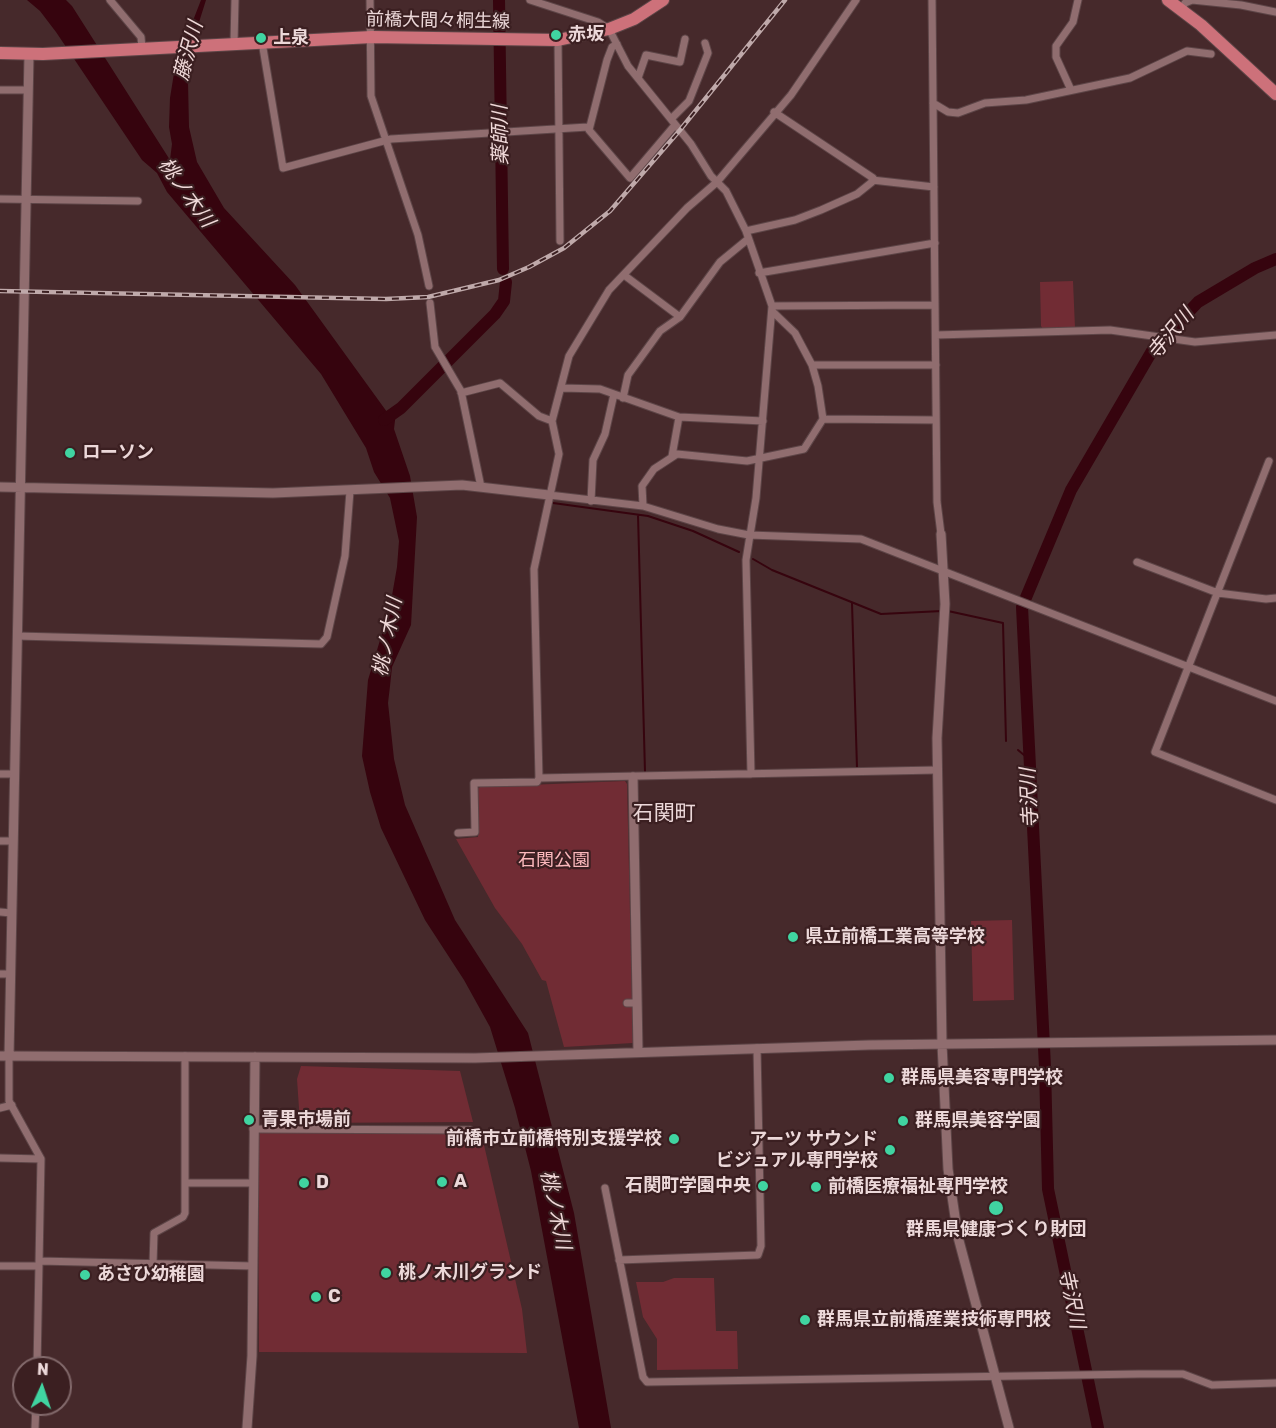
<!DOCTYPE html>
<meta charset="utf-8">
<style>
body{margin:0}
#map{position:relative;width:1276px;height:1428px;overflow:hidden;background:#46292b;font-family:Rubik,sans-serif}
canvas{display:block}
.north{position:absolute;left:12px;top:1356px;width:60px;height:60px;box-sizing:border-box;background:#3b1f21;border:2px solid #82696b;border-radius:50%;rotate:3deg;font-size:16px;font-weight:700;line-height:24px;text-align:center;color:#ecd8d9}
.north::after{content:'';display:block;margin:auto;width:21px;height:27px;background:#40d4a1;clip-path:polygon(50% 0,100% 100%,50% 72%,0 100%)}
</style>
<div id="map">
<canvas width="1276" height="1428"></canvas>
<div class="north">N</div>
</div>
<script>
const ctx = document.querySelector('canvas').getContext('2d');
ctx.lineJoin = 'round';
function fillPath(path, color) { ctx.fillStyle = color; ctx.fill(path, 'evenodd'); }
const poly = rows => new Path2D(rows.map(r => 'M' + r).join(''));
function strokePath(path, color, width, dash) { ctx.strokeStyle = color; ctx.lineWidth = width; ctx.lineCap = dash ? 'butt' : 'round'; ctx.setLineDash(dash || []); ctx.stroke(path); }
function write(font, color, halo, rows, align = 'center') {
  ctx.font = font + ' Rubik,"Noto Sans JP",sans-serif'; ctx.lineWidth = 4.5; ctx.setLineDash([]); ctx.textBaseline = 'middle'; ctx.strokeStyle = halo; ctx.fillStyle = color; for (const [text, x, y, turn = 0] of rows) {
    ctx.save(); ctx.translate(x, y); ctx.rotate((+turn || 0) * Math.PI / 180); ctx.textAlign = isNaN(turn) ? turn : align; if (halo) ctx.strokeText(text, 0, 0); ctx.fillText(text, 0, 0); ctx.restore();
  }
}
fillPath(poly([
 [1073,281,1075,328,1043,329,1041,326,1040,282],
 [625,781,627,784,633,1043,564,1047,546,981,542,980,522,944,495,908,456,839,478,837,477,789,480,787],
 [1012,920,1014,1000,973,1001,971,921],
 [301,1066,460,1071,473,1122,300,1123,297,1079],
 [261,1131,462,1131,484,1145,522,1309,527,1353,259,1352,258,1134],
 [674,1278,714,1278,716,1331,737,1331,738,1369,657,1370,657,1339,643,1317,636,1282,663,1282]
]), '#712c34');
fillPath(poly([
 [27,0,66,0,72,6,170,160,172,144,169,127,170,98,175,67,201,0,206,0,195,35,188,83,189,127,197,162,224,208,295,285,387,412,396,412,394,429,410,476,417,517,411,625,392,667,390,686,388,703,394,759,405,805,455,920,528,1033,574,1213,611,1428,579,1428,531,1171,515,1108,490,1027,464,980,425,920,381,828,370,792,362,756,368,680,390,607,397,567,399,541,390,498,374,472,366,448,321,374,167,192,157,173,142,160,56,32,40,11]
]), '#36040e');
strokePath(poly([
 [553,503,648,516,693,531,739,552],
 [638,515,645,772],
 [753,559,772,570,881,614,942,611],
 [852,603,857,768],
 [948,611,1003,623,1006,741],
 [1018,750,1030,760]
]), '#36040e', 2);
strokePath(poly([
 [499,0,503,269],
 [384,420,401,408,495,314,504,301,506,282],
 [1098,1428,1048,1189,1045,1067,1022,607,1071,490,1152,351,1198,302,1255,268,1276,259]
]), '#36040e', 12);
const minor = poly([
 [110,0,141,37,142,48],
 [370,0,371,96,418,235,429,286],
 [530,0,598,22,609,29,628,66,691,144,711,176,726,191,746,231,772,306,756,498,746,560,751,774],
 [932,0,937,502,941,534],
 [1181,10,1185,3,1192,0,1241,5,1276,12],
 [558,40,560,241],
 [262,42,283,168,391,139,588,127],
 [234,43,235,0],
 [617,44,612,47,607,60,589,130,630,178,675,125],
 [638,78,646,55,680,62,685,39],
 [0,90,28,90],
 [1071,90,1056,57,1056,46,1073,22,1078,0],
 [933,103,948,112,958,113,985,103,1026,100,1130,78,1187,51,1211,54],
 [671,119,689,101,708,53,705,43],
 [872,180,934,187],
 [0,199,138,201],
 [746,231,795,220,821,210,857,194,872,182,873,178,774,112],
 [759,273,935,243],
 [624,275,680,317],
 [430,303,435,347,461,391,481,487],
 [772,306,935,305],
 [936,335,1110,330,1195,342,1276,335],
 [812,365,936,365],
 [562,388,600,389,679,417,763,421],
 [461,393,500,383,539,416,552,421],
 [623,398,628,375,660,331,680,317,720,262,748,239],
 [823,419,936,420],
 [672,456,679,417],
 [1269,461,1155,752,1276,800],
 [549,495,643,506,718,529,749,535,861,539,1276,701],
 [591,501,593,460,605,434,614,394],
 [643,506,642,486,654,469,677,454,747,461,804,449,823,419,818,386,812,365,795,333,772,311],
 [1137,562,1218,593,1266,599,1276,598],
 [17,636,321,644,327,637,345,556,350,491],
 [0,774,13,774],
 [539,778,534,569,559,454,552,421,569,356,609,290,687,208,717,182,791,95,856,0],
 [458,833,475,832,474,783,537,782,539,778,937,770],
 [0,841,12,841],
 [0,912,11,913],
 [0,974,10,974],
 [627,1003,637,1003],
 [9,1056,9,1101,41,1159,37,1368],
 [0,1108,12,1105],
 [253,1129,470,1130],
 [0,1158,41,1159],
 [185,1183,253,1183],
 [605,1188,643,1377,647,1382,1139,1374,1183,1374,1212,1385,1276,1383],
 [619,1260,758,1255,761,1246,757,1048],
 [39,1261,253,1266],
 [153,1264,154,1233,183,1217,185,1213,185,1056],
 [0,1266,39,1266],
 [35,1428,36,1404]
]);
const tertiary = poly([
 [0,487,273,493,462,485,549,495],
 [941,534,945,604,937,738,942,1044,948,1169,958,1237,1009,1428],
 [633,777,638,1051],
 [0,1056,475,1058,869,1045,1276,1040],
 [9,1056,29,55],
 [247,1428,252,1356,255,1057]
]);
const primary = poly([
 [1168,0,1201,25,1276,94],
 [0,53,43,54,372,37,558,40,609,29,634,19,663,0]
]);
strokePath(minor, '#5d4547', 9);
strokePath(tertiary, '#5d4547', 11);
strokePath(primary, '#5d4547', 14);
strokePath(minor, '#906d6f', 7);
strokePath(tertiary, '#906d6f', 9);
strokePath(primary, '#cd717a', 12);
const rail = poly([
 [0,291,386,299,428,297,499,280,529,267,564,248,610,211,680,130,785,0]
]);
strokePath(rail, '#bfa9aa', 4.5);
strokePath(rail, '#3b1f21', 2, [7]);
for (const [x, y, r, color] of [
 [556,35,6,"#40d4a1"],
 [261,38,6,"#40d4a1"],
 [70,453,6,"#40d4a1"],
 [793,937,6,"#40d4a1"],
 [889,1078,6,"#40d4a1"],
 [249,1120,6,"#40d4a1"],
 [903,1121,6,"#40d4a1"],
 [674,1139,6,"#40d4a1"],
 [890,1150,6,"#40d4a1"],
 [442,1182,6,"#40d4a1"],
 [304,1183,6,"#40d4a1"],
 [763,1186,6,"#40d4a1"],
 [816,1187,6,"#40d4a1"],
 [996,1208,8,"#40d4a1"],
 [386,1273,6,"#40d4a1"],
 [85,1275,6,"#40d4a1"],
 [316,1297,6,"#40d4a1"],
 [805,1320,6,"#40d4a1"]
]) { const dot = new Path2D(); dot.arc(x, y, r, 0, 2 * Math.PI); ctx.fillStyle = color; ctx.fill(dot); strokePath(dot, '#3b1f21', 2); }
write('18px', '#ecd8d9', '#3b1f21', [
 ["前橋大間々桐生線",438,21,1]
]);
write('bold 18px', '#ecd8d9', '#3b1f21', [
 ["赤坂",568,35],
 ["上泉",273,38],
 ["ローソン",82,453],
 ["県立前橋工業高等学校",805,937],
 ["群馬県美容専門学校",901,1078],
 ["青果市場前",261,1120],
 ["群馬県美容学園",915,1121],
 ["前橋市立前橋特別支援学校",662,1139,"right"],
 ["アーツ サウンド",878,1140,"right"],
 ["ビジュアル専門学校",878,1161,"right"],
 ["A",454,1182],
 ["D",316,1183],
 ["石関町学園中央",751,1186,"right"],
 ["前橋医療福祉専門学校",828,1187],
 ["群馬県健康づくり財団",996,1230,"center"],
 ["桃ノ木川グランド",398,1273],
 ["あさひ幼稚園",97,1275],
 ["C",328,1297],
 ["群馬県立前橋産業技術専門校",817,1320]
], 'left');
write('18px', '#fbb8bc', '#3b1f21', [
 ["石関公園",554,861]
]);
write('italic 20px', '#f0d9d9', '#3b1f21', [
 ["藤沢川",189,51,-75],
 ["薬師川",501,135,-91],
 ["桃ノ木川",186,193,54],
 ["寺沢川",1171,334,-50],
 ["桃ノ木川",388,637,-79],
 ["寺沢川",1030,798,-93],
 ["桃ノ木川",555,1210,78],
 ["寺沢川",1071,1299,78]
]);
write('21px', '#ecd8d9', '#3b1f21', [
 ["石関町",664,814]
]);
</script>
